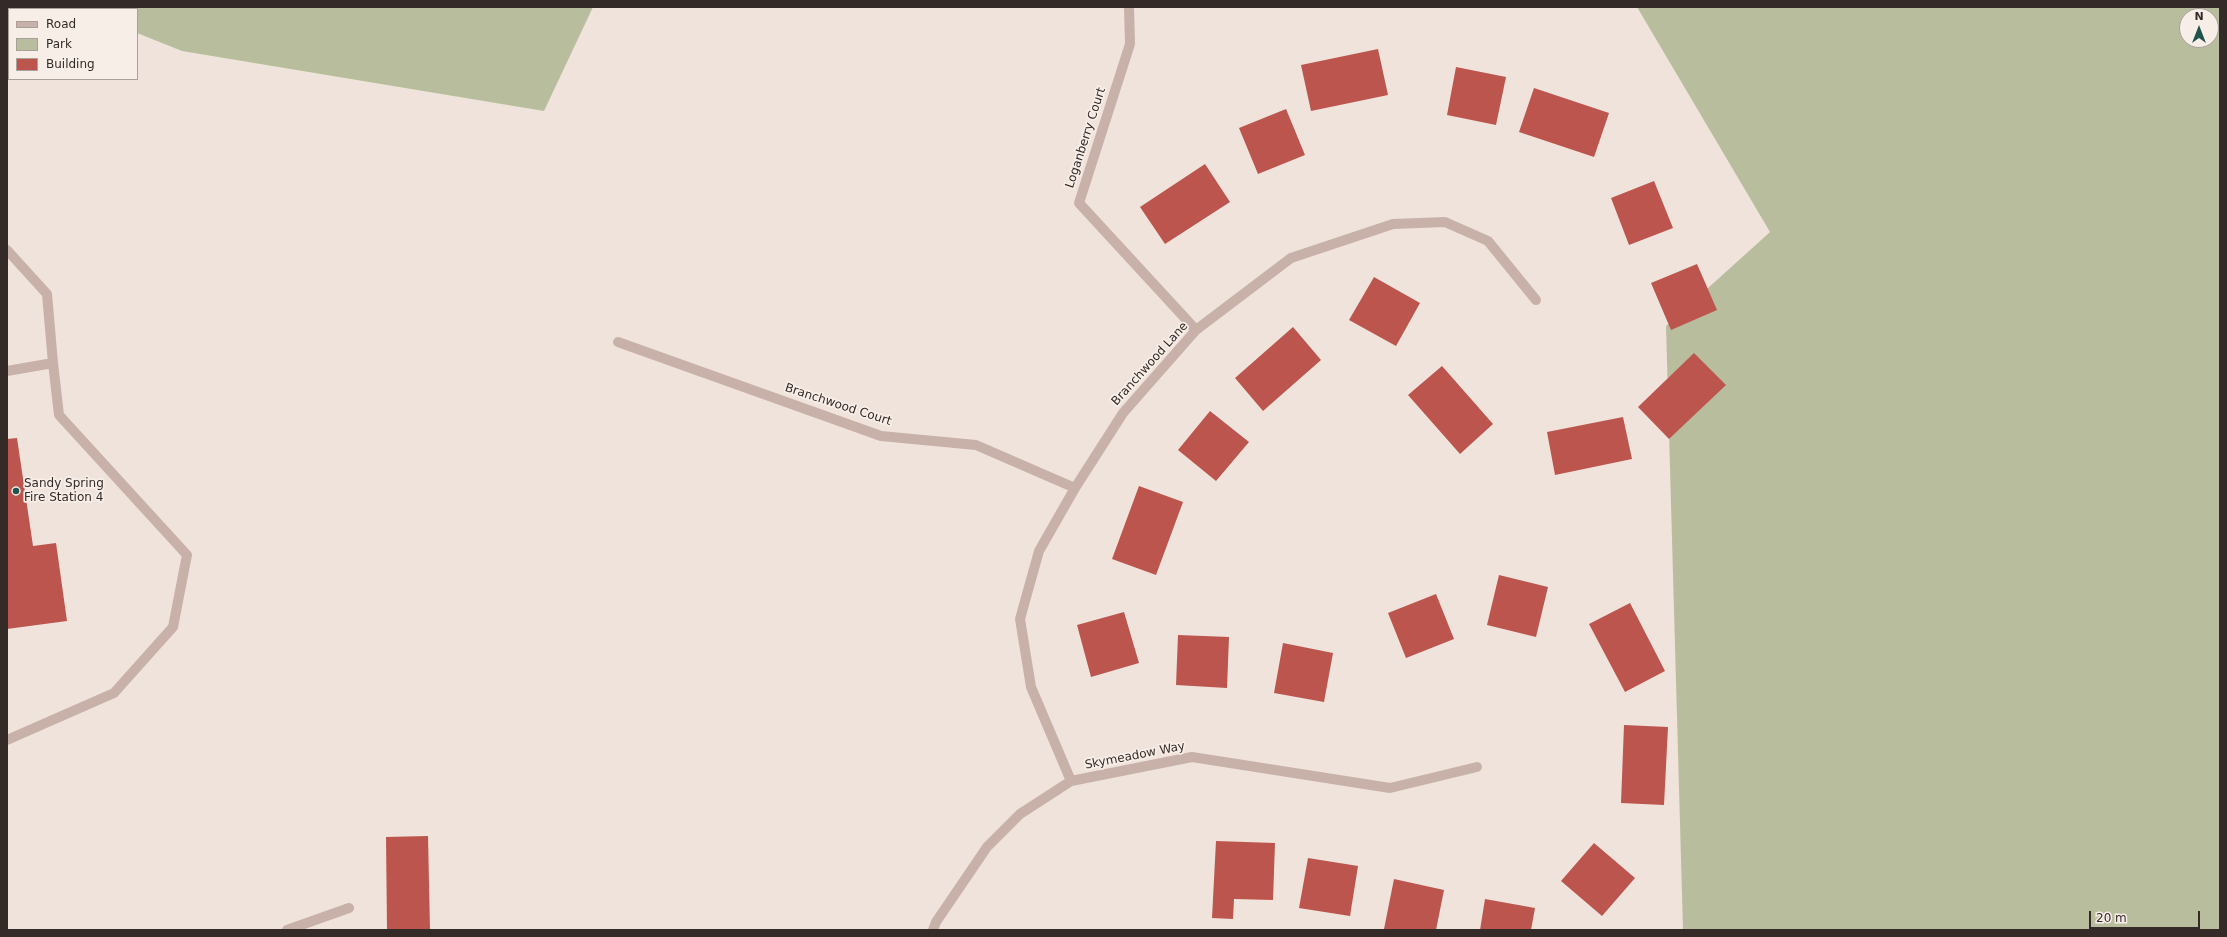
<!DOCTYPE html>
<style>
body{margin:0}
#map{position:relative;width:2227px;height:937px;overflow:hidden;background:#f0e3dc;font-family:"DejaVu Sans",sans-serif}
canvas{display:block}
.frame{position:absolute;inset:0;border:8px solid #342a28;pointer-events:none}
.legend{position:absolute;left:8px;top:8px;width:130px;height:72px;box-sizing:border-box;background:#f8eee8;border:1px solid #aaa09b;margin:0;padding:5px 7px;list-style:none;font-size:12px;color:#342a28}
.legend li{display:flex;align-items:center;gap:8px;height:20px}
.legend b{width:20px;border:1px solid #aaa09b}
.north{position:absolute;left:2179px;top:8px;width:40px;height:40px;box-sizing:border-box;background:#f8eee8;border:1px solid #aaa09b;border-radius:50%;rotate:0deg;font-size:11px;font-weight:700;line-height:16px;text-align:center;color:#342a28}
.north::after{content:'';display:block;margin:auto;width:14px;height:18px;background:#21534d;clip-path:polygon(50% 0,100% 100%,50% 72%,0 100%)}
.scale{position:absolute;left:2089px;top:911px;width:111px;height:18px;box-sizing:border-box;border:2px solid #342a28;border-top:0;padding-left:5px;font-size:12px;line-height:14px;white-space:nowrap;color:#342a28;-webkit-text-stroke:3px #f8eee8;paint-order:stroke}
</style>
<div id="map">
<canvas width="2227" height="937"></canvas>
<div class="frame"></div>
<ul class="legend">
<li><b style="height:5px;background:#c7b1a9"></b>Road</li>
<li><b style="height:11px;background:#b8be9d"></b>Park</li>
<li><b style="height:11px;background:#bc554d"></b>Building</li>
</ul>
<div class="north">N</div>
<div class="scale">20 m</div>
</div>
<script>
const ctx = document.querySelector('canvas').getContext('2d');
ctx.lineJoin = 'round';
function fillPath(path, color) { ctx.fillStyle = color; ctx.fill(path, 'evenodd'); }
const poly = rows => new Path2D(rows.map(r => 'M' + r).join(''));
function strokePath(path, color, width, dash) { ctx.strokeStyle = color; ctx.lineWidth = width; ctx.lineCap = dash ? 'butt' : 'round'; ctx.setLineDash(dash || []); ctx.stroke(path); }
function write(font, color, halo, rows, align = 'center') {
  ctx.font = font + ' "DejaVu Sans",sans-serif'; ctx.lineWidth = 3.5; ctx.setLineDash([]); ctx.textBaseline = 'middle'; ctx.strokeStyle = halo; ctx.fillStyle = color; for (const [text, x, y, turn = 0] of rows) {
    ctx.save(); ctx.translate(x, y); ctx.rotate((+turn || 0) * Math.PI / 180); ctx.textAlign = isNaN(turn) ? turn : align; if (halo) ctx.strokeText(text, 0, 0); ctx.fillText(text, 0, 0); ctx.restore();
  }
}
fillPath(poly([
 [71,7,593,7,544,111,182,51,137,33,137,9,76,9],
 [1637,7,2220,7,2220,930,1683,930,1666,326,1770,232],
 [2187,16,2211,16,2211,40,2187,40]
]), '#b8be9d');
fillPath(poly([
 [1378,49,1388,95,1311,111,1301,65],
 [1456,67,1506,77,1496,125,1447,115],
 [1534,88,1609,113,1594,157,1519,132],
 [1286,109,1305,155,1258,174,1239,128],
 [1205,164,1230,202,1165,244,1140,207],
 [1654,181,1673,228,1629,245,1611,198],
 [1697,264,1717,310,1671,330,1651,283],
 [1374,277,1420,303,1396,346,1349,320],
 [1293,327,1321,360,1263,411,1235,378],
 [1694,353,1726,385,1669,439,1638,407],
 [1442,366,1493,424,1460,454,1408,395],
 [1210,411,1249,442,1216,481,1178,450],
 [1623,417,1632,459,1555,475,1547,432],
 [17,438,33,546,56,543,67,621,7,629,7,439],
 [1139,486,1183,502,1156,575,1112,559],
 [1499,575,1548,587,1536,637,1487,625],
 [1436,594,1454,639,1406,658,1388,613],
 [1630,603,1665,671,1625,692,1589,624],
 [1124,612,1139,663,1091,677,1077,625],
 [1178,635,1229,637,1227,688,1176,685],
 [1283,643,1333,653,1324,702,1274,693],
 [1624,725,1668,727,1664,805,1621,803],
 [428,836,430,930,387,930,386,837],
 [1216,841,1275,843,1273,900,1234,899,1233,919,1212,918],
 [1594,843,1635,878,1602,916,1561,881],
 [1308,858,1358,866,1350,916,1299,908],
 [1394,879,1444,890,1436,930,1384,929],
 [1485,899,1535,908,1531,930,1480,930]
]), '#bc554d');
strokePath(poly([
 [7,250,47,294,53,363,59,415,187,555,173,627,114,693,7,740],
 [7,371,53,363],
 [287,930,349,908]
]), '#c7b1a9', 10);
strokePath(poly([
 [1129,7,1130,44,1079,203,1196,330],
 [618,342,881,436,976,445,1075,488],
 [1071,781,1031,687,1020,619,1039,551,1075,488,1123,413,1196,330,1291,258,1393,224,1445,222,1488,241,1536,300],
 [933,930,936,922,987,847,1020,814,1071,781,1192,757,1390,788,1477,767]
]), '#c7b1a9', 10);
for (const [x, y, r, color] of [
 [16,491,4,"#21534d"]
]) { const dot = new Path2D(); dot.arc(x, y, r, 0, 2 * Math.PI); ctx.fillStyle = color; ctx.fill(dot); strokePath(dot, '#f8eee8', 1.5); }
write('12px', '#342a28', '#f8eee8', [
 ["Loganberry Court",1086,138,-72],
 ["Branchwood Lane",1150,364,-48],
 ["Branchwood Court",838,405,18],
 ["Skymeadow Way",1135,756,-11]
]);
write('12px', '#342a28', '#f8eee8', [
 ["Sandy Spring",24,484],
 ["Fire Station 4",24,498]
], 'left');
</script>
